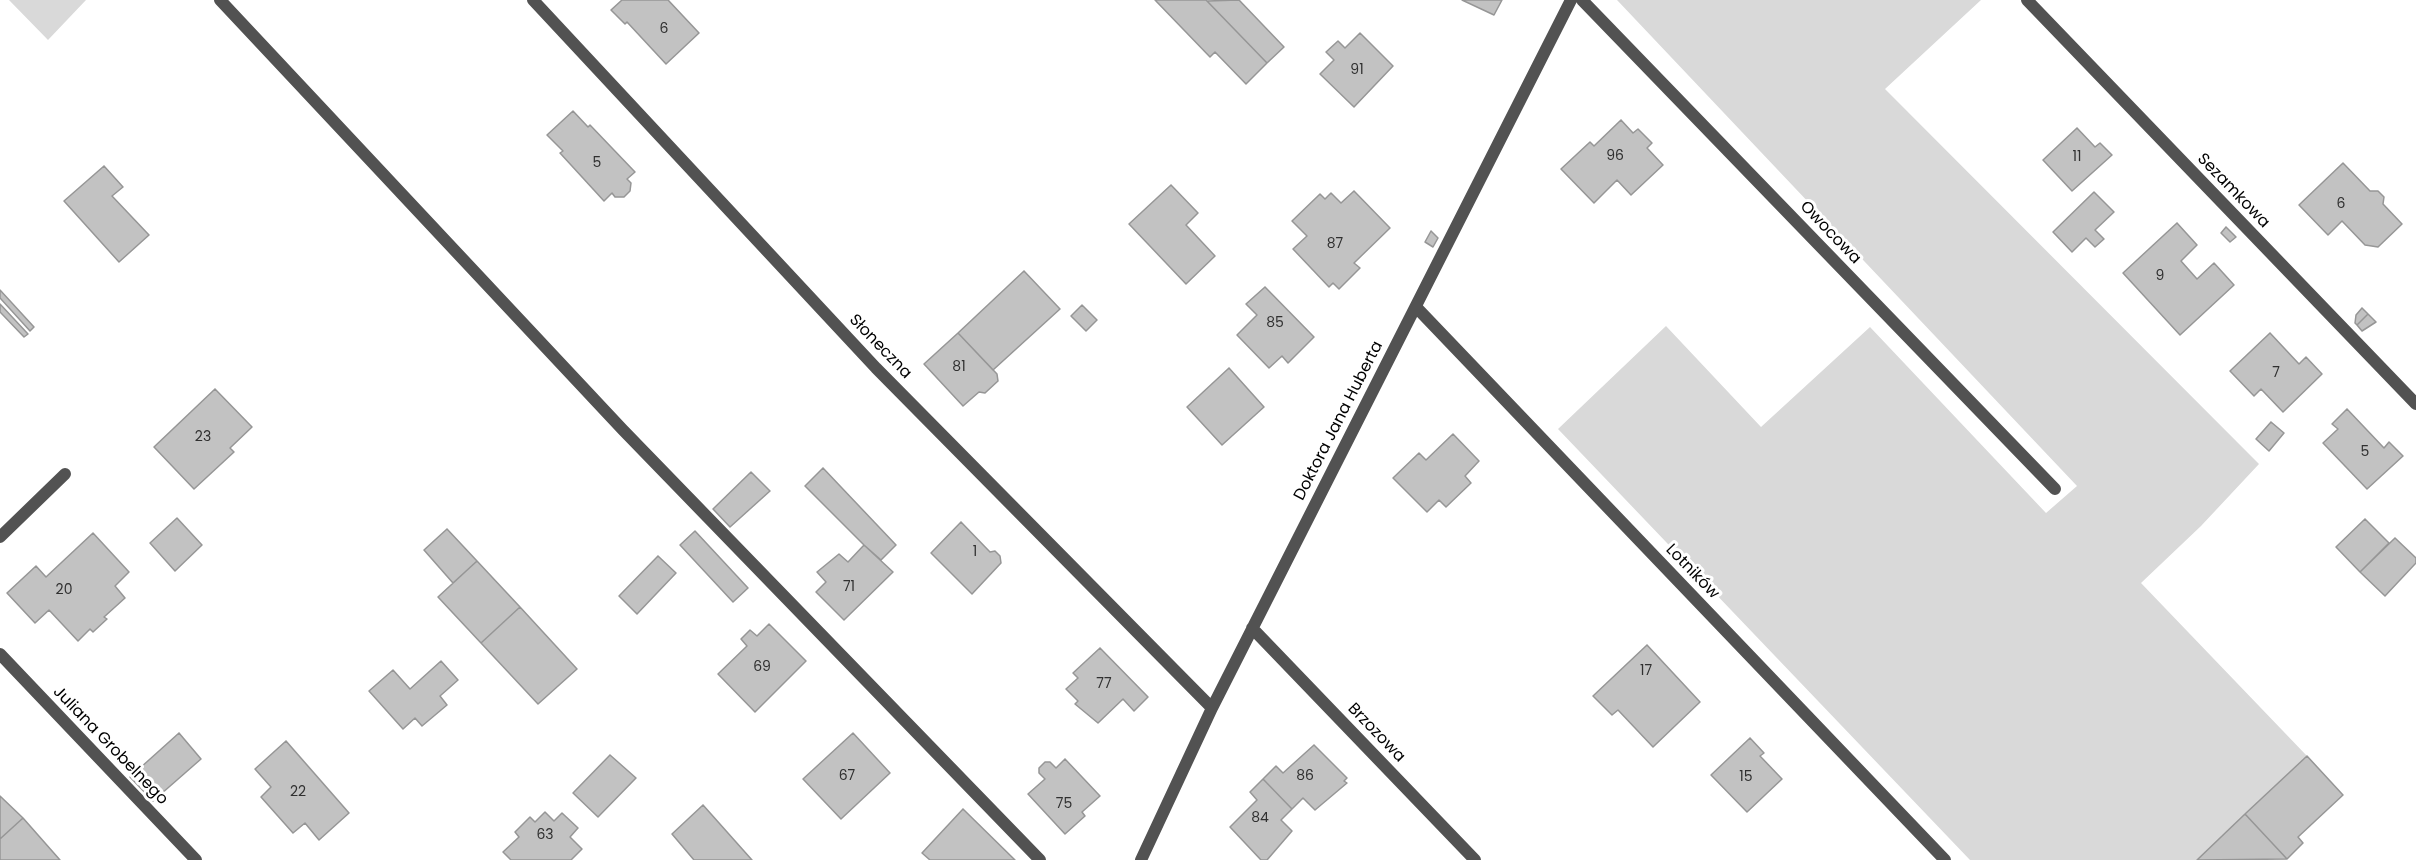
<!DOCTYPE html>
<meta charset="utf-8">
<style>
body{margin:0}
canvas{display:block;background:#fff}
</style>
<canvas width="2416" height="860"></canvas>
<script>
const ctx = document.querySelector('canvas').getContext('2d');
ctx.lineJoin = 'round';
function fillPath(path, color) { ctx.fillStyle = color; ctx.fill(path, 'evenodd'); }
const poly = rows => new Path2D(rows.map(r => 'M' + r).join(''));
function strokePath(path, color, width, dash) { ctx.strokeStyle = color; ctx.lineWidth = width; ctx.lineCap = dash ? 'butt' : 'round'; ctx.setLineDash(dash || []); ctx.stroke(path); }
function write(font, color, halo, rows, align = 'center') {
  ctx.font = font + ' Poppins,sans-serif'; ctx.lineWidth = 6; ctx.setLineDash([]); ctx.textBaseline = 'middle'; ctx.strokeStyle = halo; ctx.fillStyle = color; for (const [text, x, y, turn = 0] of rows) {
    ctx.save(); ctx.translate(x, y); ctx.rotate((+turn || 0) * Math.PI / 180); ctx.textAlign = isNaN(turn) ? turn : align; if (halo) ctx.strokeText(text, 0, 0); ctx.fillText(text, 0, 0); ctx.restore();
  }
}
fillPath(poly([
 [9,0,86,0,48,40],
 [1617,0,1981,0,1885,89,2259,464,2201,526,2141,583,2307,756,2197,860,1970,860,1558,429,1666,326,1761,427,1870,327,2046,513,2077,486]
]), '#d9d9d9');
const building = poly([
 [622,0,668,0,699,33,666,64,627,22,625,24,611,10,622,0],
 [1155,0,1206,0,1267,63,1246,84,1215,52,1210,57,1155,0],
 [1239,0,1284,47,1267,63,1207,1,1239,0],
 [1462,0,1502,0,1494,15,1462,0],
 [1360,33,1393,66,1354,107,1320,74,1334,60,1326,52,1338,41,1345,48,1360,33],
 [573,111,588,127,590,125,635,172,627,179,631,183,630,191,624,197,615,197,612,193,604,201,560,153,563,151,547,135,573,111],
 [1621,120,1633,133,1638,129,1652,143,1647,148,1663,165,1631,195,1617,180,1594,203,1561,169,1590,142,1594,146,1621,120],
 [2077,128,2095,147,2100,143,2112,155,2072,191,2043,160,2077,128],
 [2343,163,2370,191,2378,191,2384,197,2383,204,2402,224,2378,247,2365,245,2342,221,2328,235,2299,205,2343,163],
 [104,166,123,187,112,196,149,235,119,262,64,201,104,166],
 [1171,185,1198,213,1186,225,1215,256,1186,284,1129,224,1171,185],
 [1354,191,1390,228,1354,263,1360,268,1339,289,1333,283,1329,287,1293,249,1307,236,1292,221,1320,194,1325,199,1331,193,1341,203,1354,191],
 [2094,192,2114,212,2095,230,2104,239,2095,247,2086,238,2072,252,2053,232,2094,192],
 [2177,223,2197,245,2181,261,2197,279,2214,263,2234,285,2180,335,2123,273,2177,223],
 [2226,227,2236,237,2230,242,2221,233,2226,227],
 [1431,231,1438,238,1433,247,1425,242,1431,231],
 [1024,271,1060,309,993,370,958,333,1024,271],
 [1265,287,1314,337,1288,363,1282,356,1269,368,1237,335,1257,315,1246,304,1265,287],
 [0,290,34,327,30,331,0,298,0,290],
 [0,304,28,334,24,337,0,312,0,304],
 [1082,305,1097,320,1086,331,1071,316,1082,305],
 [2362,308,2368,314,2357,325,2355,323,2356,315,2362,308],
 [2368,314,2376,322,2362,331,2357,325,2368,314],
 [958,333,997,374,998,381,985,393,979,392,963,406,924,364,958,333],
 [2270,333,2299,364,2306,357,2322,374,2283,412,2261,389,2254,396,2230,371,2270,333],
 [1229,368,1264,407,1222,445,1187,407,1229,368],
 [215,389,252,427,230,448,234,452,194,489,154,447,215,389],
 [2347,409,2384,448,2389,442,2403,456,2367,489,2323,443,2338,429,2332,424,2347,409],
 [2271,422,2284,433,2269,451,2256,439,2271,422],
 [1453,434,1479,461,1465,476,1471,483,1446,507,1439,500,1427,512,1393,478,1419,453,1426,460,1453,434],
 [823,468,896,545,881,560,864,545,805,486,823,468],
 [751,472,770,491,730,527,713,509,751,472],
 [177,518,202,545,175,571,150,543,177,518],
 [2365,519,2389,543,2360,572,2336,547,2365,519],
 [961,522,990,552,995,551,1000,556,1001,563,972,594,931,553,961,522],
 [447,529,477,561,453,583,424,550,447,529],
 [695,531,748,588,733,602,680,545,695,531],
 [93,533,129,572,115,586,125,598,104,617,107,619,93,632,90,629,78,641,49,610,35,623,7,593,36,566,46,577,93,533],
 [2395,538,2416,558,2416,563,2385,596,2360,572,2395,538],
 [864,545,893,572,844,620,816,592,826,582,817,572,839,554,848,562,864,545],
 [658,556,676,573,637,614,619,596,658,556],
 [477,561,520,607,481,643,438,597,477,561],
 [520,607,577,669,538,704,481,643,520,607],
 [769,624,806,661,755,712,718,674,747,646,741,639,750,630,757,636,769,624],
 [1647,645,1700,702,1653,747,1618,710,1612,715,1593,696,1647,645],
 [1100,648,1148,697,1134,711,1123,699,1098,723,1075,704,1078,701,1066,689,1078,678,1073,673,1100,648],
 [441,661,458,680,440,696,447,705,422,726,415,718,403,729,369,691,393,670,410,689,441,661],
 [179,733,201,759,153,801,130,777,179,733],
 [853,733,890,773,841,819,803,779,853,733],
 [1750,738,1764,753,1760,756,1782,779,1747,812,1711,775,1750,738],
 [286,741,349,813,319,840,305,823,293,833,261,797,271,787,255,769,286,741],
 [1314,745,1347,778,1344,781,1347,783,1315,810,1303,798,1292,809,1263,779,1276,766,1283,773,1314,745],
 [610,755,636,778,598,817,573,793,610,755],
 [2307,756,2343,795,2298,837,2303,843,2287,859,2245,814,2307,756],
 [1065,759,1100,796,1082,812,1085,816,1065,834,1028,794,1045,779,1039,773,1039,768,1045,762,1050,762,1056,768,1065,759],
 [1263,779,1292,809,1281,820,1292,831,1267,860,1261,860,1230,827,1257,800,1250,792,1263,779],
 [0,796,23,818,0,839,0,796],
 [703,805,752,860,694,860,672,834,703,805],
 [963,809,1015,860,930,860,922,853,963,809],
 [545,812,554,821,562,813,578,828,570,837,582,849,571,860,511,860,503,852,519,837,515,832,530,817,535,822,545,812],
 [2245,814,2287,859,2197,860,2245,814],
 [23,818,60,860,0,860,0,839,23,818]
]);
fillPath(building, '#c2c2c2');
strokePath(building, '#969696', 1.5);
strokePath(poly([
 [220,0,623,430,1040,860]
]), '#525252', 12);
strokePath(poly([
 [533,0,876,368,1212,708],
 [1582,0,2055,489],
 [2027,0,2416,404],
 [1416,307,1945,860],
 [0,537,65,474],
 [1252,628,1475,860],
 [0,654,196,860],
 [1141,860,1212,708,1571,0]
]), '#525252', 12);
write('14px', '#303030', null, [
 ["6",664,29],
 ["91",1357,70],
 ["96",1615,156],
 ["11",2077,157],
 ["5",597,163],
 ["6",2341,204],
 ["87",1335,244],
 ["9",2160,276],
 ["85",1275,323],
 ["81",959,367],
 ["7",2276,373],
 ["23",203,437],
 ["5",2365,452],
 ["1",975,552],
 ["71",849,587],
 ["20",64,590],
 ["69",762,667],
 ["17",1646,671],
 ["77",1104,684],
 ["67",847,776],
 ["86",1305,776],
 ["15",1746,777],
 ["22",298,792],
 ["75",1064,804],
 ["84",1260,818],
 ["63",545,835]
]);
write('16px', '#000', '#fff', [
 ["Sezamkowa",2233,191,46],
 ["Owocowa",1830,233,46],
 ["Słoneczna",880,347,46],
 ["Doktora Jana Huberta",1339,421,-63],
 ["Lotników",1692,572,46],
 ["Brzozowa",1376,733,46],
 ["Juliana Grobelnego",110,746,46]
]);
</script>
